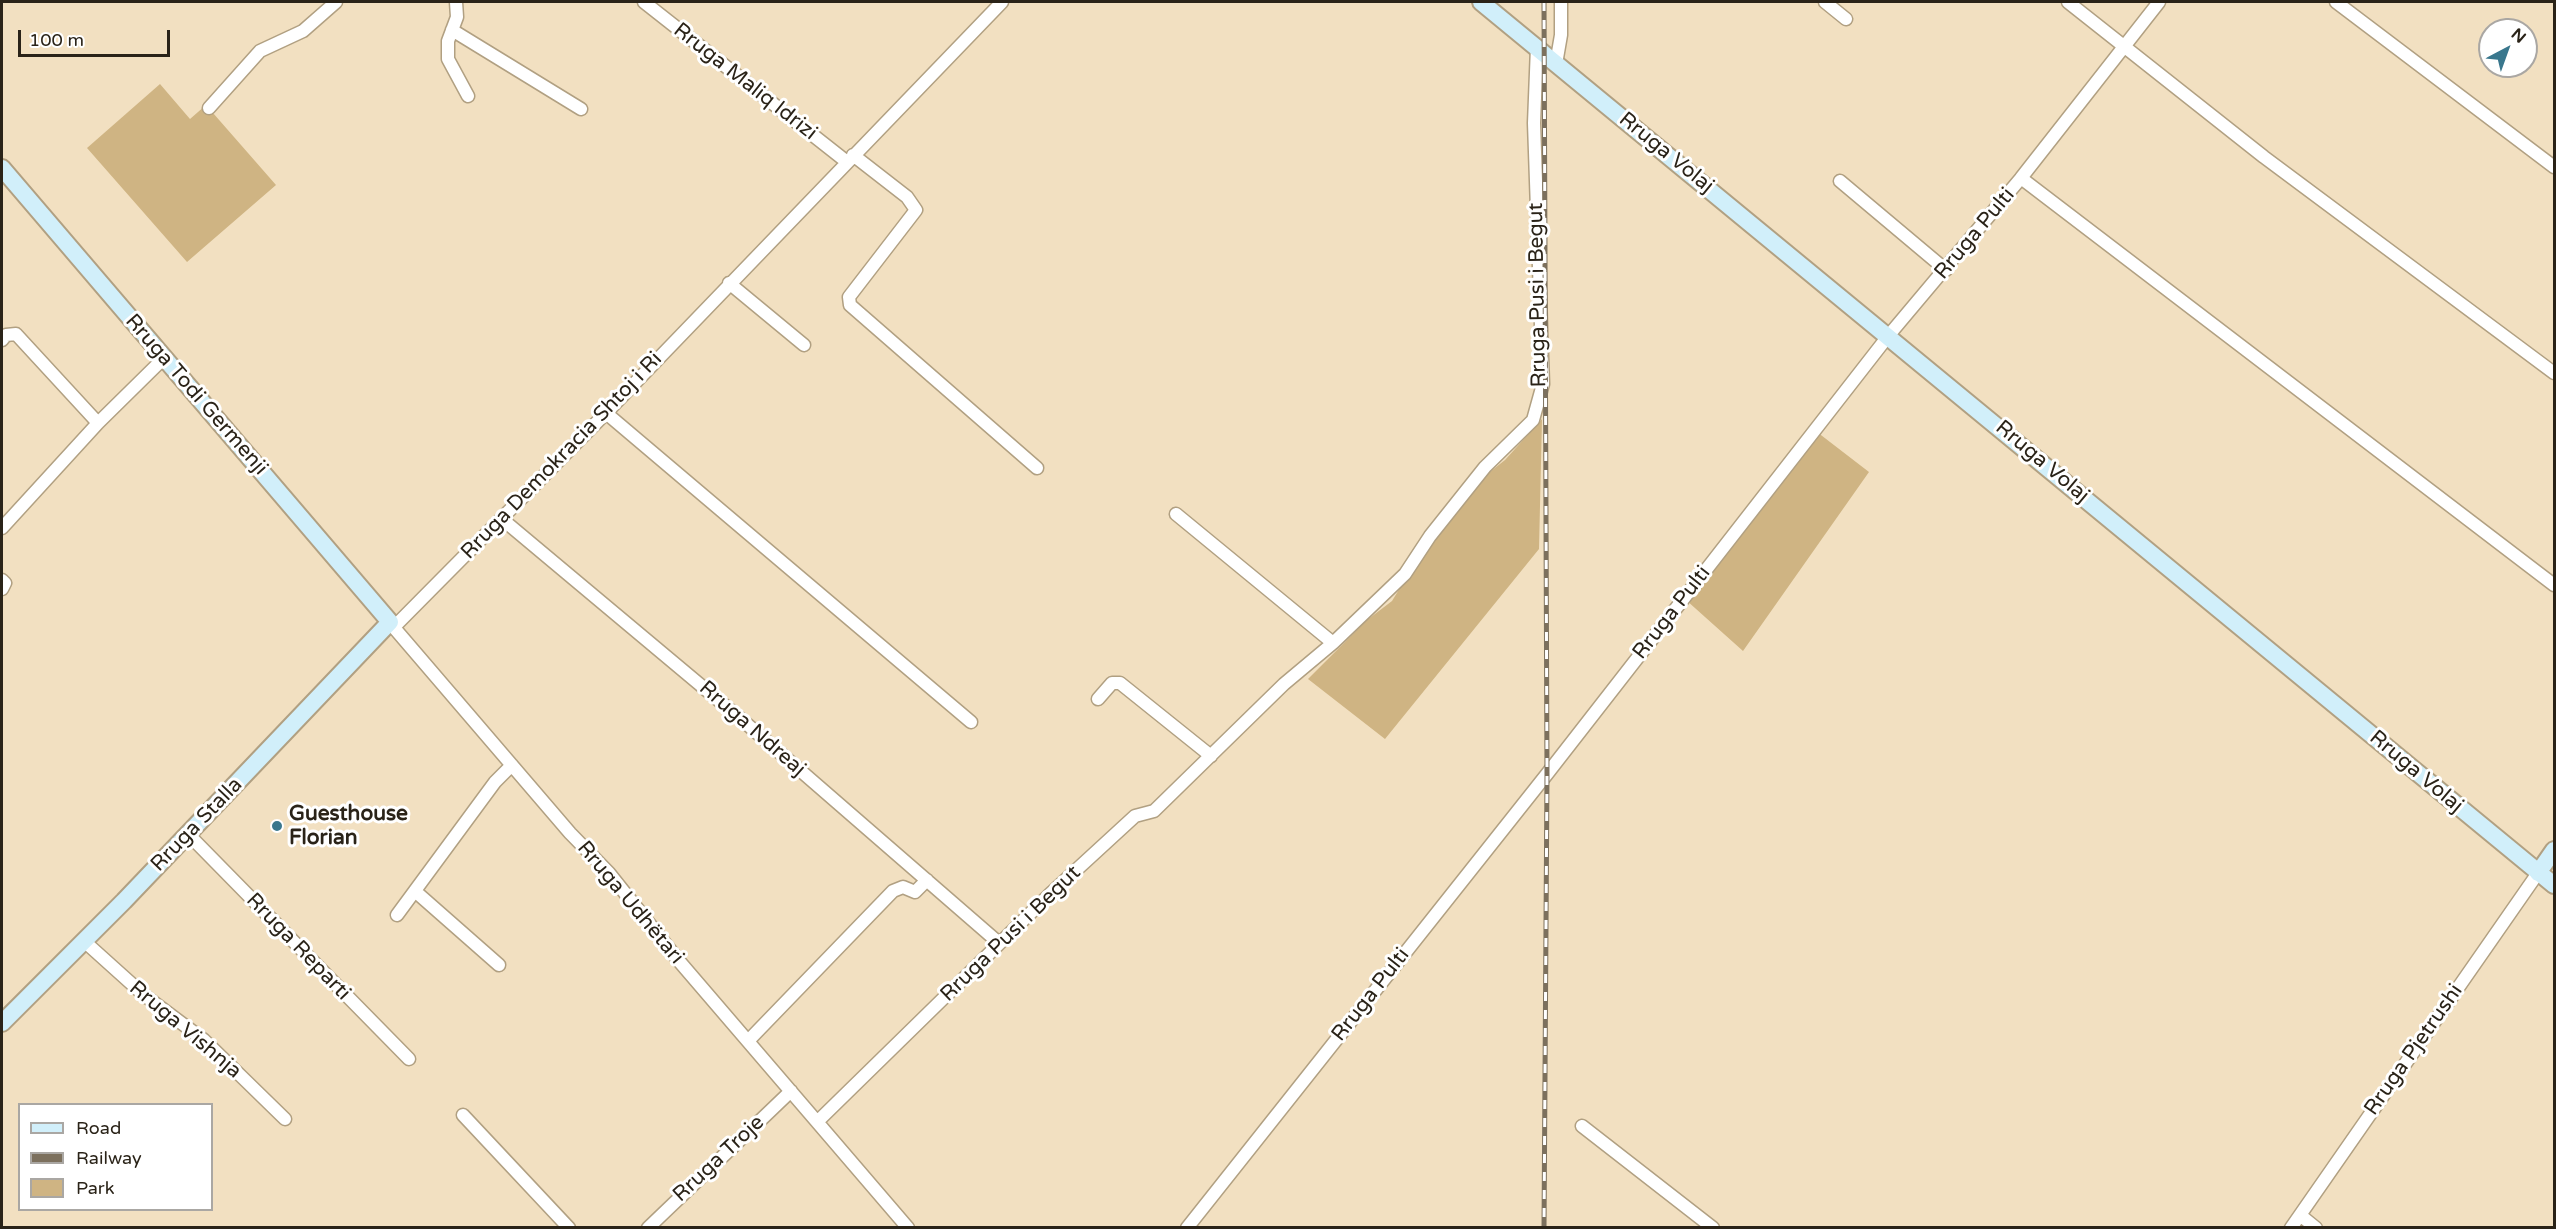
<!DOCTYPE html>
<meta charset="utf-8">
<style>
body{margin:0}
#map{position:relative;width:2556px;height:1229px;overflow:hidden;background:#f2e0c1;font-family:"Varela Round",sans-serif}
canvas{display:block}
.frame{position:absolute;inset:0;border:3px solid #2a2318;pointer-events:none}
.legend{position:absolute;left:18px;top:1103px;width:195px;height:108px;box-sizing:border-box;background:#fff;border:2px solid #aaa7a3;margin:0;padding:8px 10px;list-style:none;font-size:18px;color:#2a2318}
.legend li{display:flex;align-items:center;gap:12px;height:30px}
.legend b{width:30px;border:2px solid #aaa7a3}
.north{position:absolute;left:2478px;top:18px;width:60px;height:60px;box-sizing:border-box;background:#fff;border:2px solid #aaa7a3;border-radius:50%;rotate:41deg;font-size:16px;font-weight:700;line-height:24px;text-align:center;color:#2a2318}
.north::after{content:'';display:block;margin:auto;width:21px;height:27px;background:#39778d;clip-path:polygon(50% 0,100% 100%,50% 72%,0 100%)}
.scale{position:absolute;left:18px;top:30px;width:152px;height:27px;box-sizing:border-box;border:3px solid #2a2318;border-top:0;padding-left:8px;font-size:18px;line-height:21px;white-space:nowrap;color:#2a2318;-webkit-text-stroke:4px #fff;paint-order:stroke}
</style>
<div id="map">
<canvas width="2556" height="1229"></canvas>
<div class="frame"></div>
<ul class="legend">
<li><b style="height:8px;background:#d1effa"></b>Road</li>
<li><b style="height:8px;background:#7c705d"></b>Railway</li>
<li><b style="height:16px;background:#cfb483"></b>Park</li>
</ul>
<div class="north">N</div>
<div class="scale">100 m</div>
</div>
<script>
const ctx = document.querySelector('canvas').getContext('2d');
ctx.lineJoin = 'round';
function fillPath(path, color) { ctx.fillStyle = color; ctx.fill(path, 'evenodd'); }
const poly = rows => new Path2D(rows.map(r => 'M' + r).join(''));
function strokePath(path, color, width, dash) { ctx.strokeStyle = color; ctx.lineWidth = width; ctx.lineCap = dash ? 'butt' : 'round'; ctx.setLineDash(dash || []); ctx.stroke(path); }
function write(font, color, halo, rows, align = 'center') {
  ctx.font = font + ' "Varela Round",sans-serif'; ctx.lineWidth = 6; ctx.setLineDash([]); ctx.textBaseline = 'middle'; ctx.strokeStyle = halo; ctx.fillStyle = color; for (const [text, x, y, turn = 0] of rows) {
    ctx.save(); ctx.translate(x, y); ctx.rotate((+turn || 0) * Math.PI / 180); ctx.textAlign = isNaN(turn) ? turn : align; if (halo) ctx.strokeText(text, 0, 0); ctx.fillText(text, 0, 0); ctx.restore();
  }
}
fillPath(poly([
 [160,84,190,119,206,105,276,185,187,262,87,148],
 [1542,419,1539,549,1385,739,1308,679,1367,620,1392,601,1422,552,1486,475,1505,460],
 [1817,432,1869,472,1743,651,1686,600]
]), '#cfb483');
const street = poly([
 [456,2,457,17,448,41,448,59,468,96],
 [644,2,847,162],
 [1825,2,1846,19],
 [2068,2,2264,157,2554,373],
 [2336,2,2554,167],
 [452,30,581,109],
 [1556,64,1561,35,1561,2],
 [209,108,260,51,303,31,336,2],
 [853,155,907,197,916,210,849,297,850,305,1037,468],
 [2021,178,2554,585],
 [1840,181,1946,270],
 [729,283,804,345],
 [2,340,6,335,16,334,98,423],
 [606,413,971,722],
 [1176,514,1333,643],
 [502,519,741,719,999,943],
 [2,528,98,423,164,358],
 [2,580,5,583,2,589],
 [390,623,570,833,609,873,679,961,908,1228],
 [394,627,606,413,1002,2],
 [1098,699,1112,683,1120,683,1211,756],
 [188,834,409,1059],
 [416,892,499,965],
 [397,915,495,782,512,765],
 [84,941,144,995,204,1040,285,1119],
 [748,1041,893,891,903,887,915,892,927,880],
 [463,1115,569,1228],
 [817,1122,1049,895,1135,816,1154,811,1284,684,1333,643,1405,574,1430,536,1485,467,1533,420,1543,384,1534,123,1537,47],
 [1582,1126,1713,1228],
 [2300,1215,2316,1228],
 [648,1228,791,1091],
 [1187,1228,1547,774,1889,335,2021,178,2159,2],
 [2291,1228,2538,873]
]);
const secondary = poly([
 [1481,2,2554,885],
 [2,168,390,622,124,901,2,1023],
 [2538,873,2554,850]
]);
strokePath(street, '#b1a082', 15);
strokePath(secondary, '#b1a082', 20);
strokePath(street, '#fff', 12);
strokePath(secondary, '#d1effa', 16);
const rail = poly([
 [1544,2,1547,774,1544,1228]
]);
strokePath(rail, '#7c705d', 5);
strokePath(rail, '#fff', 3, [9]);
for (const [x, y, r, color] of [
 [277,826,6,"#39778d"]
]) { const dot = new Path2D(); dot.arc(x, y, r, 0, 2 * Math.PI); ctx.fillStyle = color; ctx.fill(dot); strokePath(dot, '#fff', 2); }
write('21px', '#2a2318', '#fff', [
 ["Rruga Maliq Idrizi",745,82,38],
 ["Rruga Volaj",1666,153,39],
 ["Rruga Pulti",1975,234,-50],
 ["Rruga Pusi i Begut",1538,295,-91],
 ["Rruga Todi Germenji",196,395,49],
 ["Rruga Demokracia Shtoj i Ri",562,456,-46],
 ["Rruga Volaj",2042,462,40],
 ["Rruga Pulti",1672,613,-52],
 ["Rruga Ndreaj",752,729,41],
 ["Rruga Volaj",2416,772,40],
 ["Rruga Stalla",197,825,-46],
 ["Rruga Udhëtari",630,903,50],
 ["Rruga Pusi i Begut",1011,934,-44],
 ["Rruga Reparti",298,947,46],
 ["Rruga Pulti",1371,995,-52],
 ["Rruga Vishnja",185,1030,40],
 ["Rruga Pjetrushi",2414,1050,-55],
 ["Rruga Troje",719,1159,-43]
]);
write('bold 21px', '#2a2318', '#fff', [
 ["Guesthouse",289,814],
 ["Florian",289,838]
], 'left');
</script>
